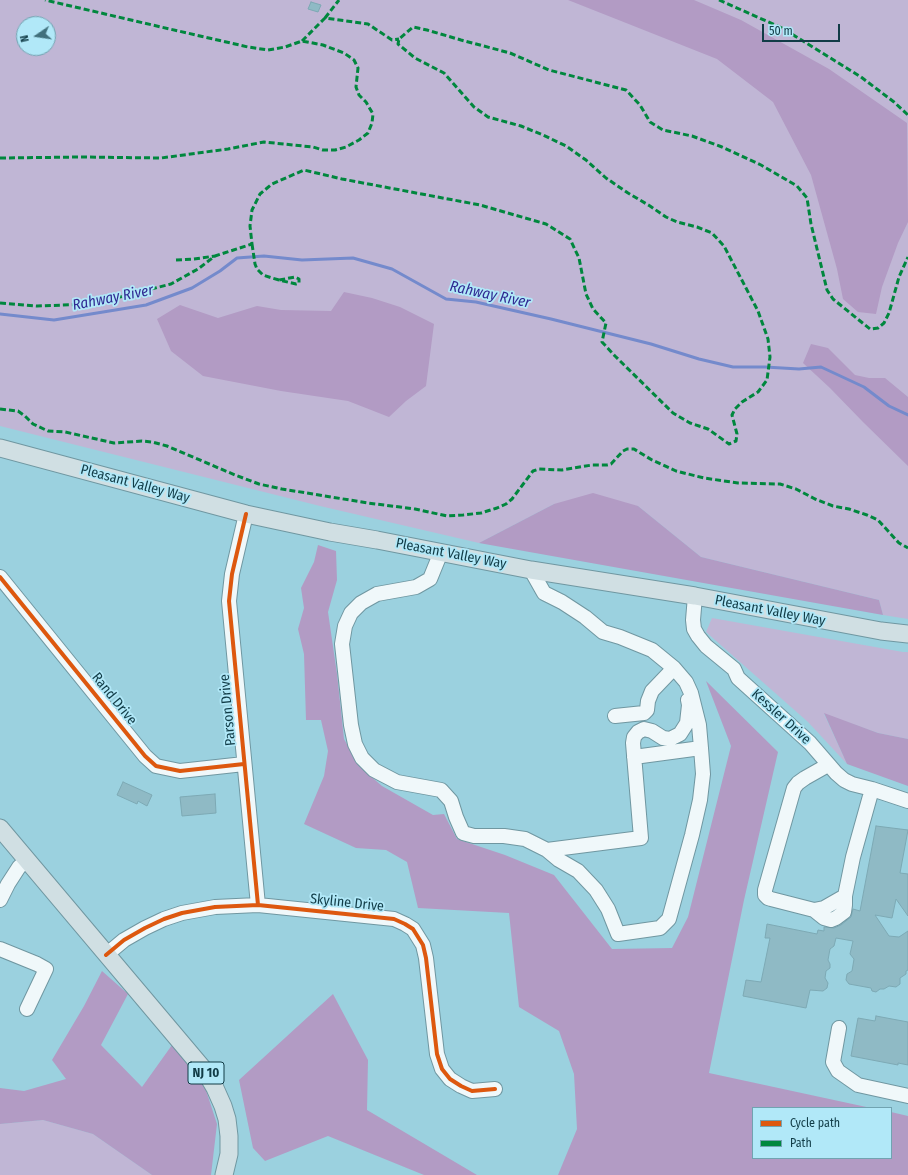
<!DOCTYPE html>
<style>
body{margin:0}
#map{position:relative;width:908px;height:1175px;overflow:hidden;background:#9bd1df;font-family:"Fira Sans Condensed",sans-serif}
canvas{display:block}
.legend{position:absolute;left:752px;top:1107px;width:140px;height:52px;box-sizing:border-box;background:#b1e8f8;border:1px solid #71a3b1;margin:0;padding:5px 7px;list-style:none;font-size:12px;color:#113c47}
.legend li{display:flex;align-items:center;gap:8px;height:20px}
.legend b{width:20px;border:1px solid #71a3b1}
.north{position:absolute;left:16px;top:16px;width:40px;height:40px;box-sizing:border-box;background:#b1e8f8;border:1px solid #71a3b1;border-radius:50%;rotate:257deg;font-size:11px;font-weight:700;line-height:16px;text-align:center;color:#113c47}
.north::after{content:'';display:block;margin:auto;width:14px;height:18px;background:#41707c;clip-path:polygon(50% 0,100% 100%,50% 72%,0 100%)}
.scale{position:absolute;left:762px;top:24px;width:78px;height:18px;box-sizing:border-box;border:2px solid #113c47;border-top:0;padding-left:5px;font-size:12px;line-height:14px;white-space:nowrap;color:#113c47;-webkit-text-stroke:3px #b1e8f8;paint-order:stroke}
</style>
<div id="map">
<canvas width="908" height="1175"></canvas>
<ul class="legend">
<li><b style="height:5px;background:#dd580f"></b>Cycle path</li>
<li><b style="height:5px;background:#00873e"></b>Path</li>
</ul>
<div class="north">N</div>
<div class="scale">50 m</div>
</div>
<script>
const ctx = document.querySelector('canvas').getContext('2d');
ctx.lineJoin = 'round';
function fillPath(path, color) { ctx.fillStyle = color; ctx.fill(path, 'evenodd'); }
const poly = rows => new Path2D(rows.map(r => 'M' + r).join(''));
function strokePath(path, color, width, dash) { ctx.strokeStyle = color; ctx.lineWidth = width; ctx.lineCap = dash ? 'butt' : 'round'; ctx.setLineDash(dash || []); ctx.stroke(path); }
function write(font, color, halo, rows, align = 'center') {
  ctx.font = font + ' "Fira Sans Condensed",sans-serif'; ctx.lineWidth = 3.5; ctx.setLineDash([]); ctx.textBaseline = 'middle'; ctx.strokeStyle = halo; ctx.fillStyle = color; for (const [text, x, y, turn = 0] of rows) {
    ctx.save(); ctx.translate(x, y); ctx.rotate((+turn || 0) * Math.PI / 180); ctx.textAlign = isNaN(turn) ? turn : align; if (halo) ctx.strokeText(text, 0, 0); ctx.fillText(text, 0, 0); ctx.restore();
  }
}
fillPath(poly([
 [0,0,908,0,908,619,883,615,879,600,701,557,638,506,554,504,479,543,320,506,0,426],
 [24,24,48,24,48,48,24,48],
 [712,618,903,652,908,652,908,739,878,733,824,714,847,764,808,722,706,632],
 [43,1120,93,1134,152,1175,0,1175,0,1124]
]), '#c0b6d5');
fillPath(poly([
 [568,0,694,0,741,20,829,69,907,123,908,222,898,243,882,287,876,314,858,312,843,299,837,269,811,175,773,102,717,59],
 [344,292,372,298,400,307,434,324,426,386,406,401,389,417,348,401,281,391,203,376,171,351,157,319,180,305,218,318,257,306,281,310,331,311],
 [811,344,828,348,855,375,869,378,885,378,908,397,908,466,863,422,830,388,803,363],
 [593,493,638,506,701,557,879,600,883,615,479,543,554,504],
 [318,545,336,551,337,580,328,612,337,674,344,739,359,766,382,786,433,815,444,814,457,839,505,855,554,875,612,949,672,948,688,917,731,746,706,681,778,752,744,900,709,1073,871,1108,753,1108,753,1158,891,1158,891,1112,908,1116,908,1175,558,1175,577,1129,574,1074,559,1031,519,1007,509,913,418,908,407,862,386,850,356,848,304,824,324,776,328,751,321,720,306,720,304,654,298,629,304,608,301,588,314,562],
 [824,713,878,733,908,739,908,786,847,764],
 [102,971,128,994,101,1045,142,1087,172,1045,204,1084,217,1124,211,1175,152,1175,93,1134,43,1120,0,1124,0,1088,24,1091,66,1079,52,1060,84,1006],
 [333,994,368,1060,367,1110,477,1175,424,1175,328,1136,265,1161,253,1148,239,1080]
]), '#b29bc4');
strokePath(poly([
 [0,314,54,320,146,305,192,288,220,271,237,258,264,256,302,260,353,258,392,269,446,299,476,302,551,319,651,344,699,359,733,367,765,367,799,369,821,367,864,387,889,406,908,415]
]), '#748acc', 3);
const building = poly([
 [311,2,321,5,318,12,308,9,311,2],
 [123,782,152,795,147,806,138,801,137,804,117,795,123,782],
 [215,794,216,813,182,816,180,797,215,794],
 [876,826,908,830,900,873,908,874,908,916,896,899,892,918,875,915,889,936,899,937,908,931,908,970,906,971,906,974,900,978,900,984,896,987,889,986,884,989,880,989,876,992,872,991,871,988,849,984,846,980,847,974,852,971,854,959,850,954,853,941,836,938,834,946,830,949,828,960,830,964,830,968,826,971,825,978,828,983,827,988,823,991,810,990,806,1008,743,996,746,980,761,982,770,938,765,938,767,924,817,934,818,930,824,931,824,927,834,928,841,925,851,917,853,909,860,911,876,826],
 [876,1016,908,1022,908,1065,898,1063,898,1065,851,1056,858,1018,875,1021,876,1016]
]);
fillPath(building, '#8fbac5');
strokePath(building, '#7da9b4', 1);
const minor = poly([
 [246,514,232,574,229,601,258,905],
 [441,552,430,579,416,587,377,594,361,603,351,613,345,626,342,644,351,725,355,744,362,758,374,770,397,782,441,790,451,801,456,817,463,833,474,836,504,836,525,839,547,850,559,860,578,871,596,890,608,909,618,934,660,928,669,919,692,835,700,800,703,774,701,748,699,725,691,693,686,682,674,668,652,650,620,637,603,632,585,617,562,602,544,593,531,570],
 [0,577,145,756,156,766,180,771,244,764],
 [695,596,693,620,694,629,698,636,706,646,734,669,738,678,810,743,836,773,844,780,852,784,872,789,908,801],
 [615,716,644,713,647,710,648,701,652,691,674,668],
 [634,757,701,748],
 [828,765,805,778,798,783,794,788,765,890,765,895,768,898,771,899,814,910,824,908,845,896],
 [547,850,641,838,633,743,634,737,638,732,644,729,652,731,663,738,670,739,680,734,687,723,689,705,688,700],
 [0,900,8,884,19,867,27,860],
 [814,910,824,918,831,920,836,918,844,912,845,905,845,896,853,857,872,789],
 [0,949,37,964,46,969,27,1009],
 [106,955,124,940,145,928,164,919,182,913,215,907,258,905,394,919,405,924,413,929,423,945,426,958,437,1054,442,1069,450,1079,461,1086,472,1091,495,1089],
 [839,1028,833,1062,838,1071,858,1085,908,1096]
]);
const major = poly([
 [0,448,246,514,330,532,377,540,531,570,695,596,881,631,908,634],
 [0,828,205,1071,215,1088,223,1106,227,1119,229,1136,229,1154,224,1175]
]);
strokePath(minor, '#7097a1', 16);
strokePath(major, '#7097a1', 19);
strokePath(minor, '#f0f8fa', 14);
strokePath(major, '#d0dfe3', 17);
strokePath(poly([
 [719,0,782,28,861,77,894,102,908,115],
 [325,18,339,0],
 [302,41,325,18,368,24,392,40,399,39],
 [0,158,82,157,161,158,228,149,264,142,313,147,323,150,335,150,346,147,359,140,368,133,372,123,373,114,366,102,359,95,356,87,358,68,354,60,344,53,323,45,302,41,285,47,268,50,248,47,161,27,45,0],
 [252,244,255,264,257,269,263,275,272,278,279,280,296,284,299,283,299,279,295,277,279,280],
 [176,260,194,259,215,256],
 [0,303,37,306,92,304,171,284,198,269,215,256,252,244,250,226,252,210,260,194,272,184,304,170,342,179,480,205,546,224,570,239,579,258,586,294,593,309,606,323,602,342,615,356,673,413,690,423,708,429,729,444,736,441,737,434,732,415,735,409,742,402,758,392,767,380,770,357,768,339,758,311,724,246,712,233,697,227,677,222,666,217,650,206,628,193,606,178,586,160,566,146,543,135,521,126,488,117,474,107,444,73,415,58,398,44,399,39,413,27,427,30,461,40,510,53,549,70,626,90,640,105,650,122,663,130,692,136,722,147,761,165,797,186,807,198,811,224,827,290,833,299,870,329,878,328,884,323,889,313,899,277,908,257],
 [0,409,18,411,25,416,33,424,48,431,65,432,114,443,142,441,152,442,167,446,235,475,259,484,282,489,368,503,415,509,447,516,463,515,481,513,497,508,506,504,512,499,533,471,539,469,562,470,592,465,607,465,611,464,623,451,627,449,634,449,652,460,676,471,704,478,738,483,780,484,796,489,815,499,833,506,849,509,867,515,878,520,899,543,908,548]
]), '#00873e', 3, [6, 3]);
strokePath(poly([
 [246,514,232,574,229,601,258,905],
 [0,577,145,756,156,766,180,771,244,764],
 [106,955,124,940,145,928,164,919,182,913,215,907,258,905,394,919,405,924,413,929,423,945,426,958,437,1054,442,1069,450,1079,461,1086,472,1091,495,1089]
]), '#dd580f', 4);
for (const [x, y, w] of [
 [206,1073,36]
]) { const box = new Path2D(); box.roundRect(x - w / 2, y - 11, w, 22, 3); ctx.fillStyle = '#b1e8f8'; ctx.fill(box); strokePath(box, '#113c47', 1); }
write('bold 13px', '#113c47', null, [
 ["NJ 10",206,1073]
]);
write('14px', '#113c47', '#b1e8f8', [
 ["Pleasant Valley Way",135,484,15],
 ["Pleasant Valley Way",451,554,11],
 ["Pleasant Valley Way",770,611,11],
 ["Rand Drive",114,699,51],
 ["Parson Drive",228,710,-95],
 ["Kessler Drive",781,717,42],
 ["Skyline Drive",347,903,6]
]);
write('italic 15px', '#302a92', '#b1e8f8', [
 ["Rahway River",490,295,12],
 ["Rahway River",113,298,-11]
]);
</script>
